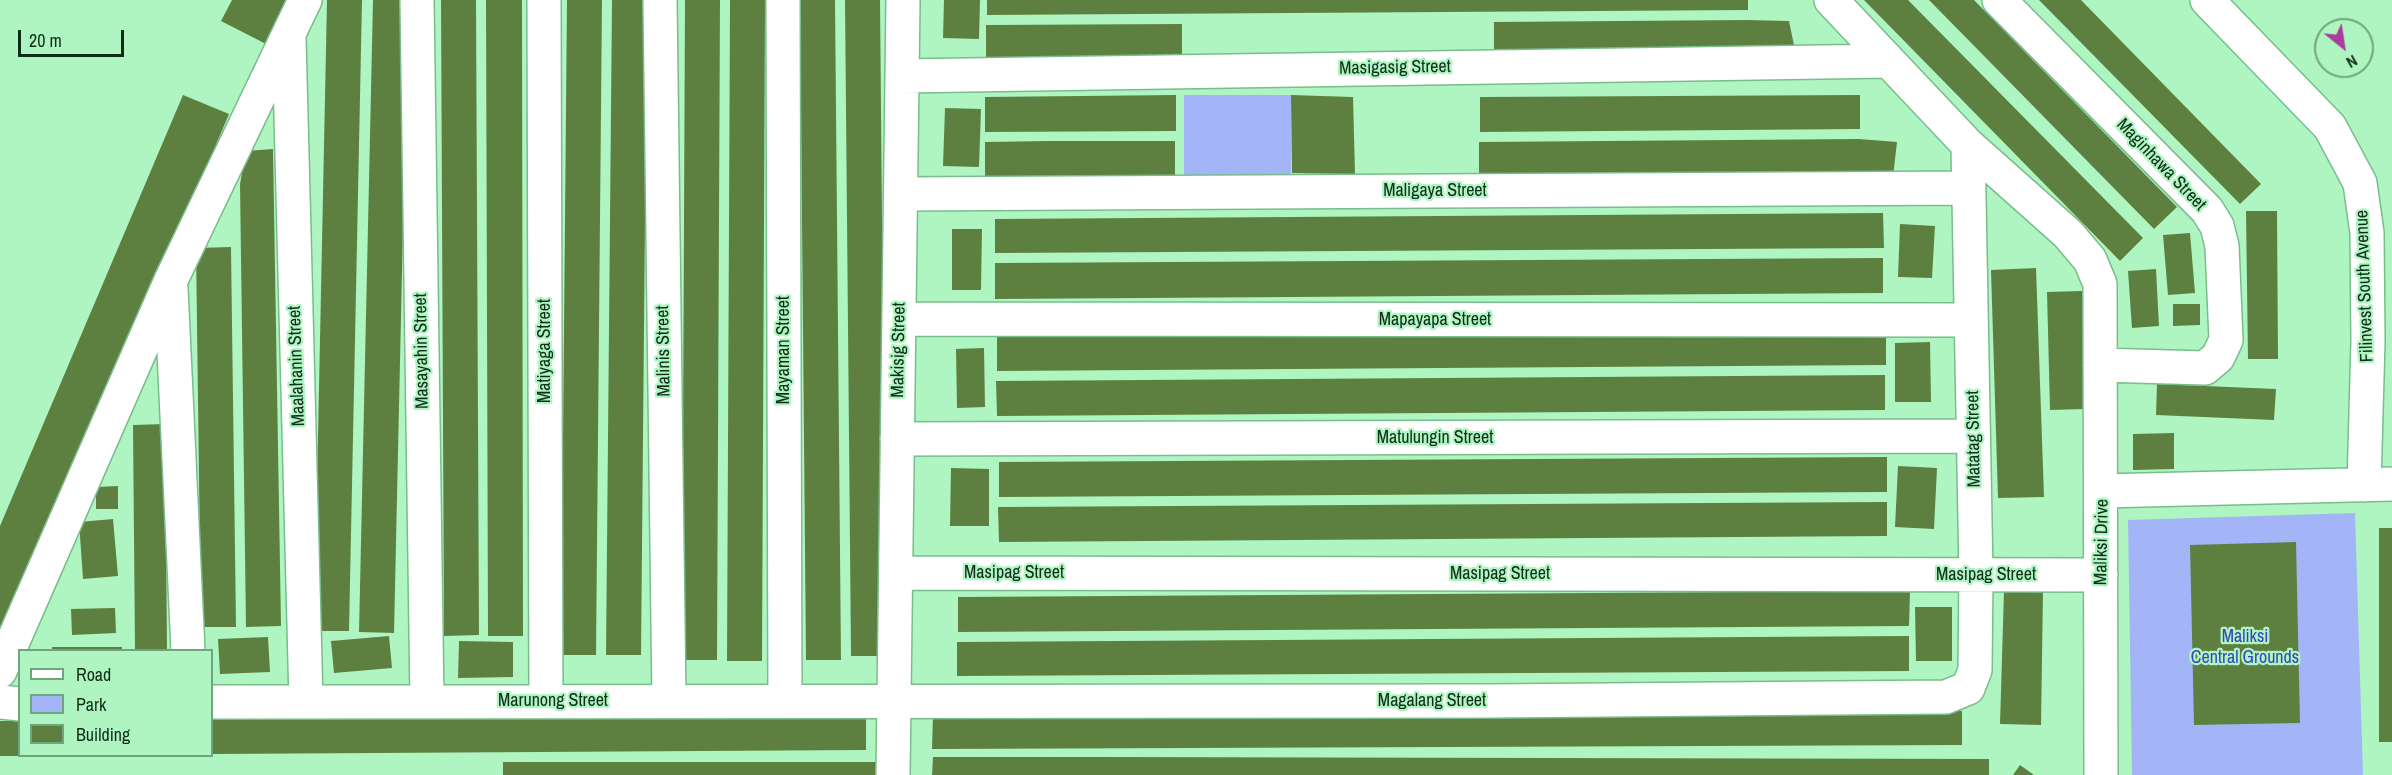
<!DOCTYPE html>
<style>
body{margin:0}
#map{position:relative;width:2392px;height:775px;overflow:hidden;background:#aff5c1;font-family:"Archivo Narrow",sans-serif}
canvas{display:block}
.legend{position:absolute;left:18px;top:649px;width:195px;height:108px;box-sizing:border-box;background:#aff5c1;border:2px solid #6fa57e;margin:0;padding:8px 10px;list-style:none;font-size:18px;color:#102d1a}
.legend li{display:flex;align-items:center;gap:12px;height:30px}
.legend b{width:30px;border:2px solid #6fa57e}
.north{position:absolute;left:2314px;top:18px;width:60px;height:60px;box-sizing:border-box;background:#aff5c1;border:2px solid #6fa57e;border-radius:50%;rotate:150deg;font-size:16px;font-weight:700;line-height:24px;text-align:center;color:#102d1a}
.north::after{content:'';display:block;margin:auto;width:21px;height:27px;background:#aa3e9e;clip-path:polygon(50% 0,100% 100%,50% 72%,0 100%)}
.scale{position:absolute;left:18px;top:30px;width:106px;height:27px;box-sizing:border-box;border:3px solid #102d1a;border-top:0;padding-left:8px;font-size:18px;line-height:21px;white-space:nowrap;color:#102d1a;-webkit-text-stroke:4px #aff5c1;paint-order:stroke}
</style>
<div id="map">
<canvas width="2392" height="775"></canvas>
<ul class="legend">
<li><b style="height:8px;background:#fff"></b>Road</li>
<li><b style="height:16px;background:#a3b5f7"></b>Park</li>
<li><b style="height:16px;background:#5d8040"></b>Building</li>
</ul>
<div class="north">N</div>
<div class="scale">20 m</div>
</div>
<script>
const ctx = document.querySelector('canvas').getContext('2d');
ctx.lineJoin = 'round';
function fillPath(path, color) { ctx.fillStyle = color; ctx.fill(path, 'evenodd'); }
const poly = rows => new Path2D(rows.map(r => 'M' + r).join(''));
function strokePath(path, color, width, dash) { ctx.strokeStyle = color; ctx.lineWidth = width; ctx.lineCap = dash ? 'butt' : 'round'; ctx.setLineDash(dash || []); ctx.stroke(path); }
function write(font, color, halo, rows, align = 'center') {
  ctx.font = font + ' "Archivo Narrow",sans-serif'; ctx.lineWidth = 4.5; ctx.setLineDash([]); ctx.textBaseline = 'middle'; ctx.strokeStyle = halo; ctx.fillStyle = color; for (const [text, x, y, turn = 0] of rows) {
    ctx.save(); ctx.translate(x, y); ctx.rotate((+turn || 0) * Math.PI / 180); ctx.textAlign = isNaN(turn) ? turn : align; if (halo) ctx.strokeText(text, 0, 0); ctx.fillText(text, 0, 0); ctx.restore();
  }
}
fillPath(poly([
 [1184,95,1291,95,1291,185,1184,186],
 [2355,513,2363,775,2132,775,2128,520]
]), '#a3b5f7');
fillPath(poly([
 [232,0,288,0,266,44,221,21],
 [327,0,362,0,349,631,314,631],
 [373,0,408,0,394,633,359,632],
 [441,0,476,0,479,635,444,636],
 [486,0,522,0,523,636,488,636],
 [567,0,602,0,596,655,561,655],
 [612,0,647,0,641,655,606,655],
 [685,0,720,0,717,660,682,660],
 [730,0,765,0,762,661,727,661],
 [800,0,835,0,841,660,806,660],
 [845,0,880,0,886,656,851,656],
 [944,0,980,0,979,39,943,38],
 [987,0,1748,0,1748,10,987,15],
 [1864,0,1908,0,2143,238,2120,261],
 [1929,0,1974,0,2177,207,2154,229],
 [2039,0,2081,0,2261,184,2240,204],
 [1747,20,1789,21,1795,50,1494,57,1494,22],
 [1182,24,1182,59,986,60,986,25],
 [183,95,229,114,0,652,0,526],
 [1176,95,1176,131,985,132,985,97],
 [1291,95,1353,97,1355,174,1292,173],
 [1860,95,1860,129,1480,132,1480,97],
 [945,108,981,109,979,167,943,166],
 [1859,139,1897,142,1893,177,1479,177,1479,142],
 [1048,141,1175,141,1175,175,985,177,985,142],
 [273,149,281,626,246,627,240,184,246,151],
 [2246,211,2277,211,2278,359,2248,359],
 [1883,213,1884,248,995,253,995,219],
 [1900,224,1935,226,1932,278,1898,277],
 [952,229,982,229,981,290,952,290],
 [2190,233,2195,293,2168,295,2163,235],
 [231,247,236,627,201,627,196,248],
 [1883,258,1883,293,995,299,995,263],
 [2036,268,2044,497,1998,498,1991,270],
 [2156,269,2159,326,2132,328,2128,271],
 [2082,291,2085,409,2050,410,2047,292],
 [2173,304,2200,304,2200,325,2173,326],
 [1886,331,1886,365,997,371,997,336],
 [1930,342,1931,402,1895,402,1895,343],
 [984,348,985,407,957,408,956,349],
 [1885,375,1885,410,997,416,996,381],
 [2157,384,2276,389,2274,420,2156,415],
 [165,424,167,650,135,650,133,425],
 [2174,433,2174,469,2133,470,2133,434],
 [1887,457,1887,492,999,497,999,462],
 [1898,466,1937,468,1934,529,1895,527],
 [951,468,989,469,989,526,950,526],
 [118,486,118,509,96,509,96,487],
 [1887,502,1887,536,999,542,998,507],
 [113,519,118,576,83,579,79,522],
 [2379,528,2392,528,2392,742,2379,742],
 [2296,542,2300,723,2194,725,2190,545],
 [1910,591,1909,626,958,632,958,597],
 [2004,591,2043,591,2041,725,2000,724],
 [1915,607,1952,607,1952,661,1916,661],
 [115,608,116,633,72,635,71,609],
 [389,636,392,668,334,673,331,641],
 [1909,636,1909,671,957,676,957,642],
 [268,637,270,672,220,674,218,639],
 [459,641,513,642,513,677,458,678],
 [52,647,122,647,122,650,52,650],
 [1962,711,1962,745,932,749,933,715],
 [866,716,866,750,212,754,212,720],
 [0,721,20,721,20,756,0,756],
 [933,757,1101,757,1989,759,1989,775,932,775],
 [503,762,882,762,882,775,503,775],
 [2020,765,2034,775,2013,775]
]), '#5d8040');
const minor = poly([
 [417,0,427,701],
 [544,0,546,701],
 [660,0,669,701],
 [783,0,785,701],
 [1831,0,1968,145,2068,234,2090,260,2100,284,2101,775],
 [1999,0,2207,210,2217,226,2222,246,2226,340,2218,357,2205,368,2100,365],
 [2207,0,2330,127,2360,183,2367,233,2368,341,2364,485],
 [289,38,306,702],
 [902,76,1888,61],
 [901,194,1969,188],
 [171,288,188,650],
 [899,319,1971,320],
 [897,439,1973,436],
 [2101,491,2392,484],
 [898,573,2101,575],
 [0,671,171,280,305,0],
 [0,702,20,704],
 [212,702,1491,701,1946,697,1968,688,1975,670,1976,574,1968,145],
 [893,775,903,0]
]);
strokePath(minor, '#79bd8c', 36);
strokePath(minor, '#fff', 33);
write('18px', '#102d1a', '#aff5c1', [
 ["Masigasig Street",1395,68,-1],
 ["Maginhawa Street",2161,165,46],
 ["Maligaya Street",1435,191],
 ["Filinvest South Avenue",2365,286,-92],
 ["Mapayapa Street",1435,320],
 ["Mayaman Street",784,350,-90],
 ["Makisig Street",899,350,-89],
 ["Masayahin Street",422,351,-91],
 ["Matiyaga Street",545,351,-90],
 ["Malinis Street",664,351,-91],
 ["Maalahanin Street",297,366,-92],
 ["Matulungin Street",1435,438],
 ["Matatag Street",1974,439,-91],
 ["Maliksi Drive",2102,542,-89],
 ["Masipag Street",1014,573],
 ["Masipag Street",1500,574],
 ["Masipag Street",1986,575],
 ["Marunong Street",553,701],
 ["Magalang Street",1432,701]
]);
write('18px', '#3844ba', '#aff5c1', [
 ["Maliksi",2245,637],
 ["Central Grounds",2245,658]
]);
</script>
